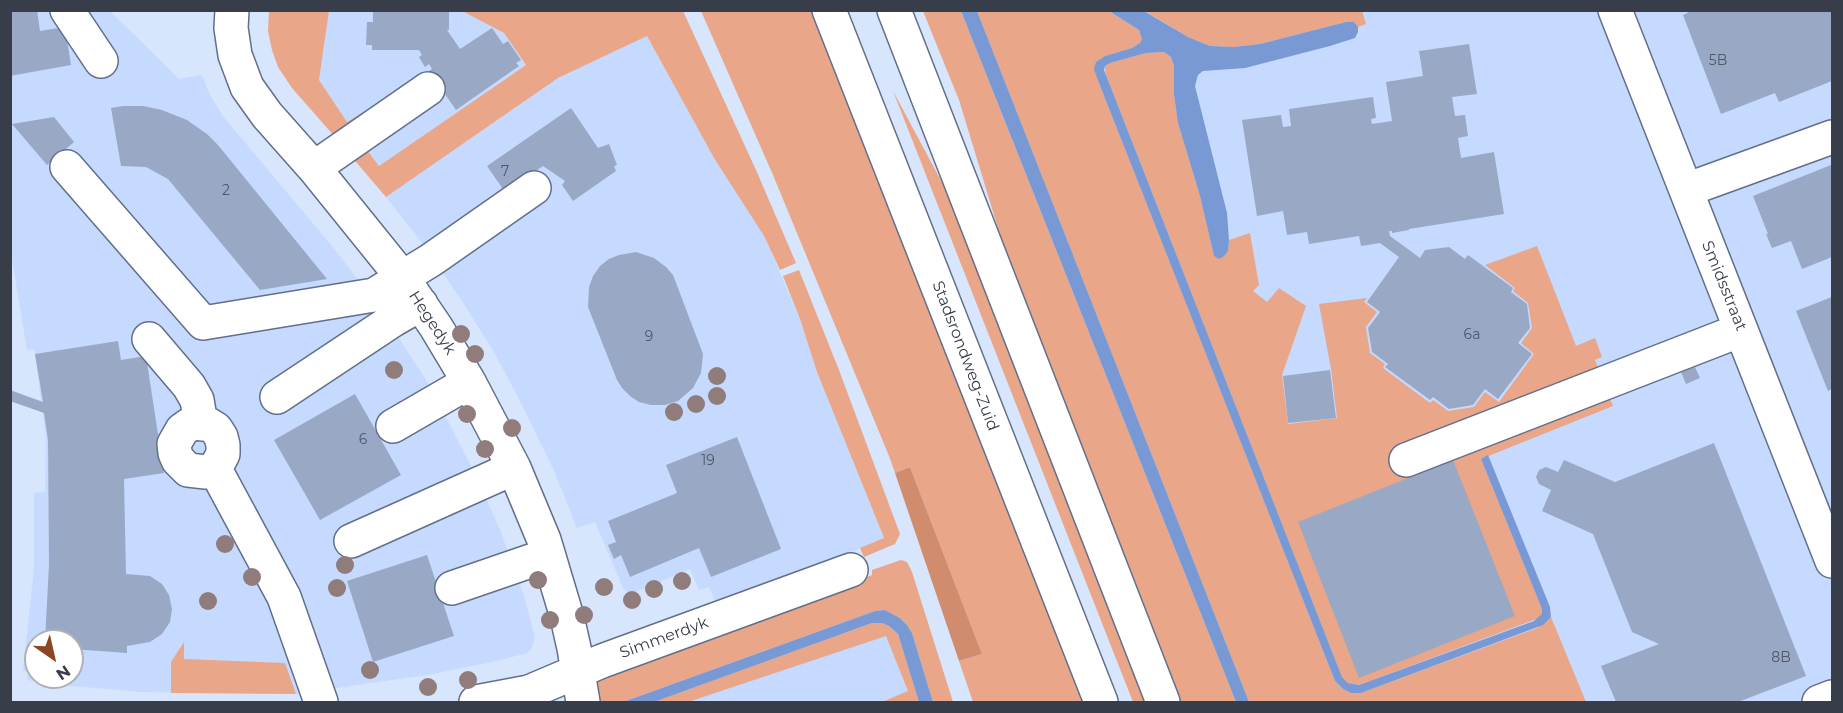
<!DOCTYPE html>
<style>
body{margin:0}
#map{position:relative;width:1843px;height:713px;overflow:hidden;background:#d7e5fd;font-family:Montserrat,sans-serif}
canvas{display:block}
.frame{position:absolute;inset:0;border:12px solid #373d49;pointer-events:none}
.north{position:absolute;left:24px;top:629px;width:60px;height:60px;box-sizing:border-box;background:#fff;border:2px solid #afb1b6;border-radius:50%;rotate:146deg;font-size:16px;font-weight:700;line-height:24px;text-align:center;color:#373d49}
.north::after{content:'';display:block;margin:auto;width:21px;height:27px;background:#8d4622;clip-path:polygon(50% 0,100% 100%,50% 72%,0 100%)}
</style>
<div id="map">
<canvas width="1843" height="713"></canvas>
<div class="frame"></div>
<div class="north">N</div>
</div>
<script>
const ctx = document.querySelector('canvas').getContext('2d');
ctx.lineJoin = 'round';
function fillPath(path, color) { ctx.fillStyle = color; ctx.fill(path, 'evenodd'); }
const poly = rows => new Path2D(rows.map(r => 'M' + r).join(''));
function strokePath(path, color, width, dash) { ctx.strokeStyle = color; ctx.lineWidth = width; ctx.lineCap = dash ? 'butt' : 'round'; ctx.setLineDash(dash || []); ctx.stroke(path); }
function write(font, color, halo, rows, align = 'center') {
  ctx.font = font + ' Montserrat,sans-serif'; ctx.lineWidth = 5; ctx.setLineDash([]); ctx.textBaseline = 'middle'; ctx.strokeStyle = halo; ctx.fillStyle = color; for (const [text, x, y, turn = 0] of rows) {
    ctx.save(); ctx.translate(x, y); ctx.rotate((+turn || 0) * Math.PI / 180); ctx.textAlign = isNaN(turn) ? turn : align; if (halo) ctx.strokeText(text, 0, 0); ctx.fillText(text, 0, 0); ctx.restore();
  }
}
fillPath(poly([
 [10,11,110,11,179,79,202,75,209,93,222,115,336,251,362,285,397,335,431,388,475,474,500,530,524,596,535,637,531,650,527,653,496,661,433,674,296,694,142,692,61,685,27,680,28,672,23,671,34,568,34,493,45,492,46,437,34,349,27,350,11,253],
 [36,641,72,641,72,677,36,677],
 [329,11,462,11,504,33,526,65,379,166,364,146,368,115,365,111,347,122,319,80],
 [968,11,1832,11,1832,702,1242,702],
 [647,36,714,158,764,236,800,319,817,372,884,539,717,606,709,587,699,590,690,569,630,594,623,588,595,522,577,528,555,473,521,403,494,352,464,304,424,245,386,197,558,78],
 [888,618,927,702,638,702]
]), '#c5dafe');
fillPath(poly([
 [1336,10,1362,11,1366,24,1358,27,1354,22,1346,22,1260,44,1234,47,1210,46,1188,37,1145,11],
 [269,11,329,11,319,80,347,122,365,111,368,115,335,137,292,88,278,67,272,50,268,31],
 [462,11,683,11,756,170,796,263,780,270,764,236,714,158,647,36,558,78,386,197,350,155,364,146,379,166,526,65,504,33],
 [701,11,816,11,1090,702,973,702,959,661,982,654,910,467,895,473,889,456,773,175],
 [923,11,961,11,1236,702,1181,702,1008,261,959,100],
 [977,11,1109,11,1139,30,1142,39,1140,43,1132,48,1105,56,1097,78,1335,681,1343,689,1351,693,1361,693,1537,628,1551,617,1586,702,1249,702],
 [1164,52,1171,57,1174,66,1174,95,1178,123,1200,196,1214,256,1228,251,1229,240,1250,233,1259,285,1253,291,1267,302,1279,288,1306,306,1282,375,1288,424,1337,418,1331,369,1319,304,1367,298,1364,302,1377,312,1366,327,1370,353,1385,364,1383,368,1430,403,1433,400,1448,411,1474,407,1485,392,1499,402,1534,354,1521,343,1532,328,1528,303,1513,291,1515,288,1485,265,1537,246,1576,346,1595,338,1602,357,1595,360,1613,406,1481,459,1542,609,1543,614,1539,618,1359,685,1348,683,1342,677,1106,75,1105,66,1110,63,1146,53],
 [893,91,977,248,1154,702,1133,702],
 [799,270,839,370,900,534,895,544,864,557,860,548,884,538,817,372,800,319,783,276],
 [901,560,907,562,912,572,953,702,933,702,912,633,907,625,900,618,885,610,875,611,623,702,598,702,594,680,614,675,872,575,872,570],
 [872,623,882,623,889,626,898,634,919,702,882,702,908,691,886,636,688,702,654,702],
 [184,642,184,659,285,663,296,694,171,693,171,662]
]), '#e9a688');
fillPath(poly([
 [910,467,982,654,959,661,895,473]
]), '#d08c6d');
fillPath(poly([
 [961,11,977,11,1249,702,1236,702],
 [1109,11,1144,11,1188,37,1210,46,1234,47,1260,44,1346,22,1354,22,1358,27,1358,32,1355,38,1330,46,1245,68,1203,71,1198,75,1195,86,1227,213,1229,240,1228,251,1224,256,1219,259,1214,256,1200,196,1178,123,1174,95,1174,66,1171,57,1164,52,1146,53,1110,63,1105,66,1104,70,1342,677,1348,683,1359,685,1534,621,1542,614,1542,609,1481,459,1488,455,1550,607,1551,617,1543,625,1361,693,1351,693,1343,689,1335,681,1097,78,1094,69,1096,62,1105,56,1132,48,1140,43,1142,39,1139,30],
 [885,610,900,618,907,625,912,633,933,702,919,702,898,634,889,626,882,623,872,623,654,702,623,702,875,611]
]), '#7899d3');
fillPath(poly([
 [10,10,37,10,40,31,65,27,71,65,10,76],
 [373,10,449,10,449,30,447,30,460,49,492,28,503,44,508,41,521,60,516,63,519,66,456,110,429,71,432,69,429,64,425,67,419,57,422,55,419,50,372,50,372,45,366,45,367,22,373,22],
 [1693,10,1832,10,1832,81,1779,102,1775,93,1721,114,1683,15],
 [1469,44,1477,94,1452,97,1455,116,1465,115,1468,136,1458,138,1461,158,1494,152,1504,214,1409,229,1409,230,1392,233,1392,231,1389,231,1390,236,1420,258,1425,250,1449,247,1465,259,1468,255,1513,288,1511,292,1527,304,1530,328,1518,343,1532,354,1498,399,1485,389,1473,405,1449,409,1433,397,1430,400,1385,367,1388,364,1372,352,1368,328,1380,312,1367,302,1399,257,1380,243,1361,246,1359,236,1309,244,1307,232,1287,235,1283,211,1257,216,1242,120,1281,115,1283,127,1291,126,1289,109,1373,97,1376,118,1371,119,1372,124,1392,121,1386,82,1423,76,1419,51],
 [123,106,143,106,162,110,187,120,207,134,218,145,327,279,260,290,168,179,146,167,121,166,111,108],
 [571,108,598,148,609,144,617,165,614,166,616,171,573,201,562,185,565,181,543,166,505,192,487,166],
 [54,117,74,142,47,165,12,124],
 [1831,165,1832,169,1832,257,1802,269,1791,241,1772,248,1766,234,1768,234,1753,196],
 [636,252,654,258,666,267,673,275,703,354,701,373,693,388,678,401,665,405,651,405,639,402,630,396,622,388,617,380,588,307,589,287,593,276,600,266,609,259,619,255],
 [1832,297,1832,389,1828,391,1796,311],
 [118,341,121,360,146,356,164,473,124,479,126,574,150,576,162,584,169,595,172,609,170,622,162,634,150,642,127,646,127,653,72,649,72,641,45,641,49,564,48,440,44,413,10,401,10,390,43,402,35,354],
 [1695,367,1700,378,1686,384,1681,372],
 [1330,370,1336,418,1288,423,1283,376],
 [355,394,401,475,320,520,274,440],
 [737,437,781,549,711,577,699,548,630,577,621,555,614,559,608,545,616,542,608,521,677,493,666,465],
 [1714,443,1806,676,1738,702,1616,702,1601,666,1659,644,1632,632,1593,534,1542,511,1551,490,1539,484,1536,477,1539,470,1546,467,1558,472,1564,460,1615,482],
 [1453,460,1515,616,1359,678,1298,522],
 [427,555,454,636,373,662,347,581]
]), '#99a9c5');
const minor = poly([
 [67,10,101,61],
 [232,10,231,28,235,55,247,87,267,115,314,168,402,277,436,327,469,382,514,468,544,540,567,617,574,648,583,702],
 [1615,10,1832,561],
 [67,167,203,323,374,295,431,260,534,188],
 [314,168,428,89],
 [1686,190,1832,137],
 [149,339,189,386,197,400,201,424],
 [277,397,393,320,421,304],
 [197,423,208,424,216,429,221,437,223,445,223,454,215,469,206,472,188,470,178,460,175,453,174,444,182,430,189,425,197,423],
 [393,426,469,382],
 [1406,460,1741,330],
 [215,469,284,597,321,702],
 [351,541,514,468],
 [452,588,548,555],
 [476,702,529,692,602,661,851,570],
 [1819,702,1832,697]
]);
const major = poly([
 [829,10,1101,702],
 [894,10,1163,702]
]);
strokePath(minor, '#616f8a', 36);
strokePath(major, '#616f8a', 36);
strokePath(minor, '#fff', 33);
strokePath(major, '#fff', 33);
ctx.fillStyle = '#8f7c7b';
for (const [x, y] of [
 [461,334],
 [475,354],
 [394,370],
 [717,376],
 [717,396],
 [696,404],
 [674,412],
 [467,414],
 [512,428],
 [485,449],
 [225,544],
 [345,565],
 [252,577],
 [538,580],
 [682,581],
 [604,587],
 [337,588],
 [654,589],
 [632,600],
 [208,601],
 [584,615],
 [550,620],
 [370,670],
 [468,680],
 [428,687]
]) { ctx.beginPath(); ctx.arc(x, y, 9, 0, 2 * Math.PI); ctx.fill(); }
write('14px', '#505868', null, [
 ["5B",1718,61],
 ["7",505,172],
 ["2",226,191],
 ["6a",1472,335],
 ["9",649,337],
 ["6",363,440],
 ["19",708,461],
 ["8B",1781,658]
]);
write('16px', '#373d49', '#fff', [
 ["Smidsstraat",1724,286,68],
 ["Hegedyk",432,323,57],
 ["Stadsrondweg-Zuid",965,356,69],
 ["Simmerdyk",664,638,-20]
]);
</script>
